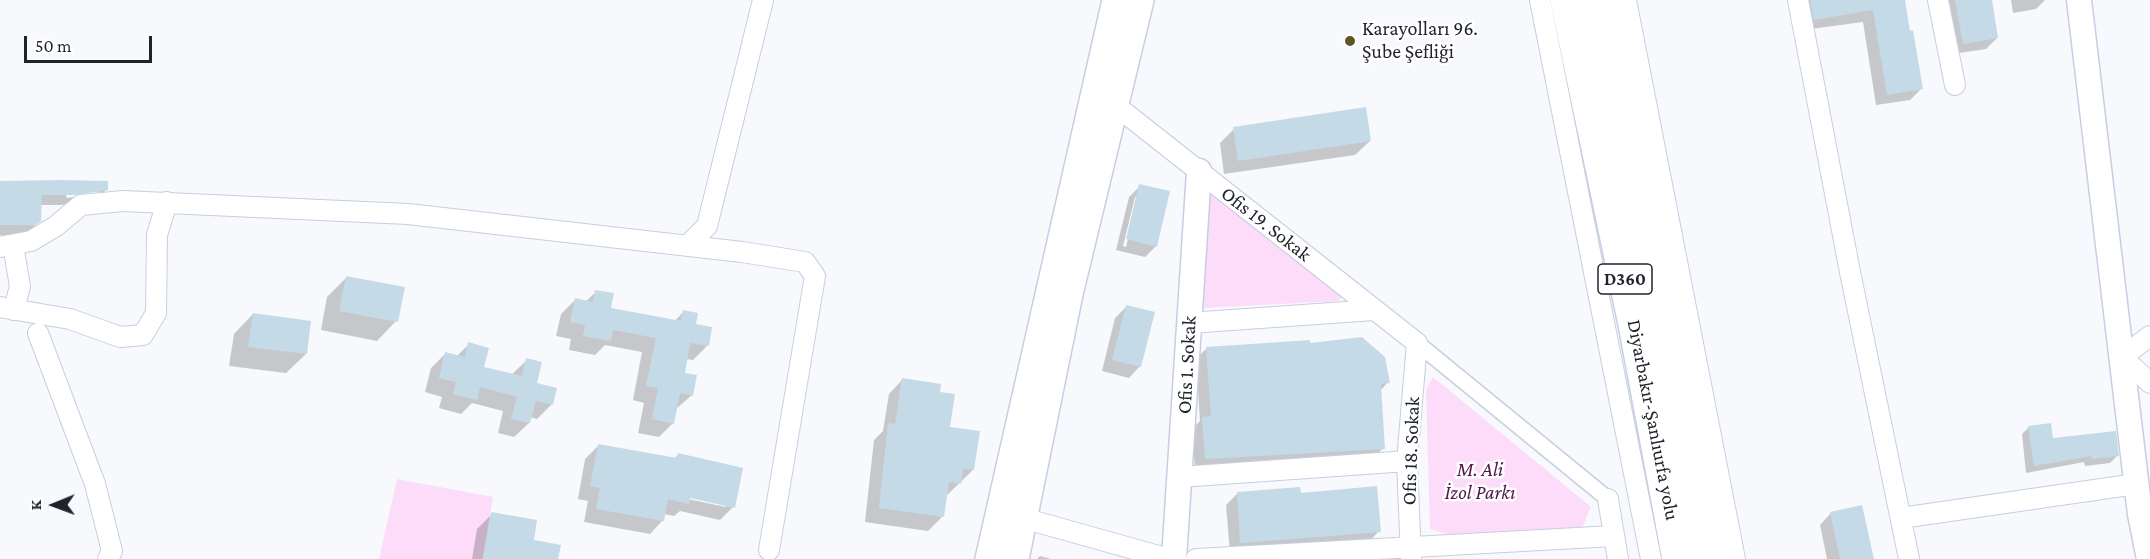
<!DOCTYPE html>
<meta charset="utf-8">
<style>
body{margin:0}
#map{position:relative;width:2150px;height:559px;overflow:hidden;background:#f7f9fd;font-family:"Crimson Pro",serif}
canvas{display:block}
.north{position:absolute;left:24px;top:475px;width:60px;height:60px;-webkit-text-stroke:4px #fff;paint-order:stroke;rotate:269deg;font-size:16px;font-weight:700;line-height:24px;text-align:center;color:#1f232a}
.north::after{content:'';display:block;margin:auto;width:21px;height:27px;background:#1f232a;clip-path:polygon(50% 0,100% 100%,50% 72%,0 100%)}
.scale{position:absolute;left:24px;top:36px;width:128px;height:27px;box-sizing:border-box;border:3px solid #1f232a;border-top:0;padding-left:8px;font-size:18px;line-height:21px;white-space:nowrap;color:#1f232a;-webkit-text-stroke:4px #fff;paint-order:stroke}
</style>
<div id="map">
<canvas width="2150" height="559"></canvas>
<div class="north">K</div>
<div class="scale">50 m</div>
</div>
<script>
const ctx = document.querySelector('canvas').getContext('2d');
ctx.lineJoin = 'round';
function fillPath(path, color) { ctx.fillStyle = color; ctx.fill(path, 'evenodd'); }
const poly = rows => new Path2D(rows.map(r => 'M' + r).join(''));
function strokePath(path, color, width, dash) { ctx.strokeStyle = color; ctx.lineWidth = width; ctx.lineCap = dash ? 'butt' : 'round'; ctx.setLineDash(dash || []); ctx.stroke(path); }
function write(font, color, halo, rows, align = 'center') {
  ctx.font = font + ' "Crimson Pro",serif'; ctx.lineWidth = 5; ctx.setLineDash([]); ctx.textBaseline = 'middle'; ctx.strokeStyle = halo; ctx.fillStyle = color; for (const [text, x, y, turn = 0] of rows) {
    ctx.save(); ctx.translate(x, y); ctx.rotate((+turn || 0) * Math.PI / 180); ctx.textAlign = isNaN(turn) ? turn : align; if (halo) ctx.strokeText(text, 0, 0); ctx.fillText(text, 0, 0); ctx.restore();
  }
}
fillPath(poly([
 [1214,189,1346,293,1338,301,1202,308,1210,195],
 [1433,377,1591,507,1582,528,1450,535,1430,529,1426,390],
 [397,479,493,497,482,559,379,559]
]), '#fddcf9');
fillPath(poly([
 [1793,0,1903,0,1921,89,1910,100,1876,105,1863,22,1803,30],
 [1943,0,1991,0,1997,38,1986,49,1952,54],
 [2011,0,2045,0,2036,9,2013,13],
 [1234,129,1370,141,1355,155,1224,174,1220,143],
 [0,183,106,190,96,200,62,205,40,205,40,220,29,231,23,235,0,235],
 [95,191,102,193,67,198,66,195],
 [1140,186,1156,246,1145,257,1116,250,1129,197],
 [1135,197,1138,197,1126,247,1123,246],
 [347,277,396,321,377,341,321,330,327,297],
 [596,292,610,309,674,322,683,312,707,346,693,360,686,359,683,374,692,395,676,409,673,423,659,437,638,433,644,403,633,400,642,352,605,345,595,355,569,350,571,339,556,336,561,314,575,300,585,302],
 [1127,306,1140,366,1129,378,1102,371,1115,318],
 [253,314,306,354,286,373,229,366,234,334],
 [469,344,482,368,512,374,527,360,535,384,552,404,537,419,530,417,529,423,514,437,498,433,503,411,472,403,461,414,439,408,442,397,425,392,431,368,446,353,457,356],
 [1308,344,1388,382,1380,391,1383,448,1372,460,1195,469,1192,429,1200,421,1196,359,1207,348],
 [903,379,938,393,949,428,973,470,945,497,942,517,928,531,865,522,874,440,883,431,889,394],
 [2029,427,2052,440,2117,456,2110,463,2085,466,2084,462,2026,473,2022,434],
 [598,446,674,459,678,455,733,507,720,520,680,511,674,516,664,514,663,520,650,534,584,522,588,501,578,499,585,459],
 [683,495,726,504,726,507,683,498],
 [1237,494,1299,494,1379,531,1368,543,1230,553,1226,505],
 [1831,513,1872,559,1827,559,1820,525],
 [492,514,532,542,557,559,472,559,477,529],
 [1040,556,1051,559,1037,559]
]), '#0003');
fillPath(poly([
 [1810,0,1905,0,1910,31,1913,30,1923,89,1887,95,1873,10,1814,20],
 [1955,0,1992,0,1998,38,1963,44],
 [1366,107,1371,141,1238,161,1233,127],
 [61,180,108,181,108,190,74,195,42,195,41,221,35,225,0,225,0,181],
 [1139,184,1170,191,1157,247,1126,239],
 [346,276,405,287,398,322,339,311],
 [595,290,614,293,611,308,681,321,683,310,698,313,696,324,712,327,709,346,690,343,685,373,697,375,693,396,680,393,674,424,652,419,658,388,646,386,656,338,613,330,611,341,583,336,585,325,570,322,575,298,593,302],
 [1126,305,1155,312,1141,367,1112,360],
 [253,313,311,321,307,354,248,347],
 [1362,337,1385,357,1390,383,1381,384,1385,449,1205,459,1202,417,1211,416,1206,347,1310,340,1310,343],
 [468,342,489,348,484,367,522,376,526,358,542,362,537,383,557,388,553,405,536,401,530,423,511,419,517,397,480,387,477,400,453,394,456,382,439,378,445,352,465,357],
 [902,378,941,384,940,392,955,394,950,427,980,431,974,470,963,469,961,484,949,482,944,517,879,508,888,423,895,424],
 [2051,423,2053,438,2116,431,2119,456,2092,459,2091,456,2034,466,2028,426],
 [598,444,677,458,678,453,743,468,735,508,690,498,689,504,668,499,664,521,596,509,600,488,590,486],
 [1377,486,1381,532,1240,543,1237,492,1300,487,1301,493],
 [1862,505,1874,559,1840,559,1830,512],
 [491,512,537,520,534,540,561,545,558,559,483,559]
]), '#c5dae7');
const pedestrian = poly([
 [1417,343,1608,499]
]);
const minor = poly([
 [1540,0,1651,559],
 [1626,0,1735,559],
 [1798,0,1850,272,1909,559],
 [1938,0,1955,85],
 [1115,105,1417,343,1407,461,1411,559],
 [13,245,20,286,14,310],
 [687,246,707,226,763,0],
 [0,247,31,241,56,226,81,205,123,201,408,214,742,252,805,262,815,276,769,550],
 [0,307,70,319,120,337,143,335,156,313,157,235,167,202],
 [1189,323,1374,310],
 [38,333,95,484,112,551,108,559],
 [2150,336,2122,357,2150,383],
 [1180,477,1407,461],
 [1608,499,1618,559],
 [1023,518,1169,559],
 [1901,518,2136,484],
 [1196,559,1613,536]
]);
const tertiary = poly([
 [2079,0,2140,514,2149,559],
 [1174,559,1199,171]
]);
const secondary = poly([
 [989,559,1116,0],
 [1015,559,1069,294,1140,0]
]);
const trunk = poly([
 [1567,0,1635,324,1679,559],
 [1600,0,1710,559]
]);
strokePath(pedestrian, '#c6cee1', 18);
strokePath(minor, '#c6cee1', 22);
strokePath(tertiary, '#c6cee1', 27);
strokePath(secondary, '#c6cee1', 30);
strokePath(trunk, '#c6cee1', 36);
strokePath(pedestrian, '#fff', 15);
strokePath(minor, '#fff', 20);
strokePath(tertiary, '#fff', 24);
strokePath(secondary, '#fff', 27);
strokePath(trunk, '#fff', 33);
for (const [x, y, r, color] of [
 [1350,41,6,"#5a5825"]
]) { const dot = new Path2D(); dot.arc(x, y, r, 0, 2 * Math.PI); ctx.fillStyle = color; ctx.fill(dot); strokePath(dot, '#fff', 2); }
for (const [x, y, w] of [
 [1625,279,54]
]) { const box = new Path2D(); box.roundRect(x - w / 2, y - 15, w, 30, 4.5); ctx.fillStyle = '#fff'; ctx.fill(box); strokePath(box, '#1f232a', 1.5); }
write('bold 18px', '#1f232a', null, [
 ["D360",1625,279]
]);
write('20px', '#1f232a', '#fff', [
 ["Karayolları 96.",1362,29],
 ["Şube Şefliği",1362,52]
], 'left');
write('20px', '#1f232a', '#fff', [
 ["Ofis 19. Sokak",1266,224,38],
 ["Ofis 1. Sokak",1187,365,-87],
 ["Diyarbakır-Şanlıurfa yolu",1653,420,79],
 ["Ofis 18. Sokak",1411,451,-88]
]);
write('italic 20px', '#50154c', '#fff', [
 ["M. Ali",1480,470],
 ["İzol Parkı",1480,493]
]);
</script>
